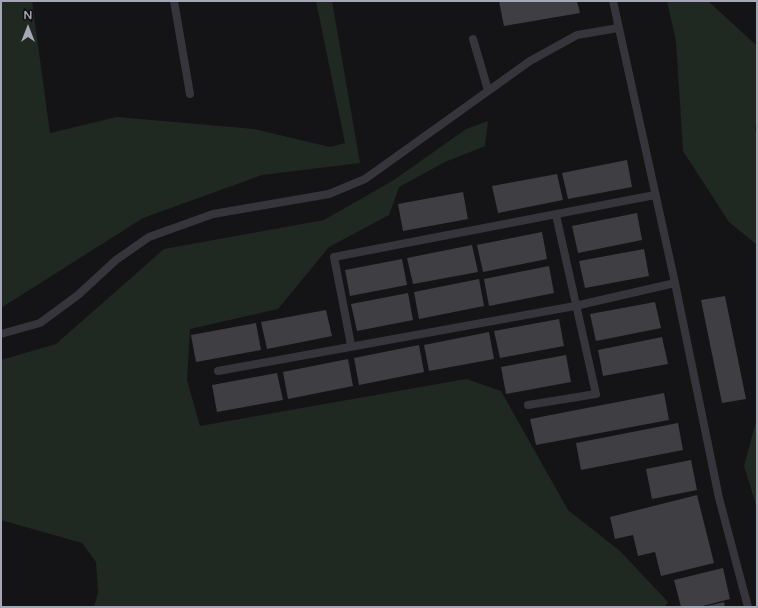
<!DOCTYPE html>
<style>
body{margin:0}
#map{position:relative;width:758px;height:608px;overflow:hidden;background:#141416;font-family:"Varela Round",sans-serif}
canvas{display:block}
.frame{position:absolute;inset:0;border:2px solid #a5a7b6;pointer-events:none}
.north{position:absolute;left:8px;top:8px;width:40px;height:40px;-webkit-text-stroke:3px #0f0f10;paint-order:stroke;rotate:0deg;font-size:11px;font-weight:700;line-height:16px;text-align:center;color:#a5a7b6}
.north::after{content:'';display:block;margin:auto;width:14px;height:18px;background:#a5a7b6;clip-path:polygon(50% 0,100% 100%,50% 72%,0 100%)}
</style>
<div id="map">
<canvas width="758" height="608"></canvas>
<div class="frame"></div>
<div class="north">N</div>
</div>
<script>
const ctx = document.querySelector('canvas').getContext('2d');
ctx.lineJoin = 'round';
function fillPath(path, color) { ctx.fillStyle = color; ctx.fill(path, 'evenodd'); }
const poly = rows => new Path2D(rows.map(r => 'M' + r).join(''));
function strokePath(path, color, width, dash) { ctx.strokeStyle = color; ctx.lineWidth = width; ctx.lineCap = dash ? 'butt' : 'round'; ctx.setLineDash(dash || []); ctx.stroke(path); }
fillPath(poly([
 [1,1,32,1,50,133,117,117,254,129,330,147,345,143,316,1,332,1,360,163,262,175,143,218,1,308],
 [667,1,708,1,757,46,757,119,755,130,757,134,757,245,729,222,683,151,676,41],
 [488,121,485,146,445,162,399,187,389,215,329,247,278,309,190,329,187,380,200,426,466,379,501,391,568,510,620,551,668,602,665,607,94,607,98,593,96,562,82,543,1,520,1,360,56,344,164,249,324,220,394,180,466,129],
 [757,418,757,508,744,466]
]), '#202822');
fillPath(poly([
 [499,1,577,1,580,13,504,26],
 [627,160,632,187,568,199,562,173],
 [557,174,563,200,498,213,492,186],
 [463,192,468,219,403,231,398,204],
 [637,213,642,240,578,253,572,226],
 [542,232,547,259,483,272,477,245],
 [472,245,478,272,413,284,407,258],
 [644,249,649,276,585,288,579,261],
 [402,259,407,285,350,296,345,270],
 [549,266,554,293,489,306,484,279],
 [479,279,484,306,419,319,414,292],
 [408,293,413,320,357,331,351,304],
 [725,296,746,399,722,403,701,300],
 [655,302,661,328,596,341,590,314],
 [326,310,332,336,267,349,261,322],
 [559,319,564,346,500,358,494,331],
 [256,323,261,350,196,362,191,335],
 [489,332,494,359,429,371,424,345],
 [662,337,668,364,603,376,598,350],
 [419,345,424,372,359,385,354,358],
 [566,355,571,382,506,394,501,367],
 [348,359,353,386,288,399,283,372],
 [277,373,283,400,217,412,212,385],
 [664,393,669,420,536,445,530,419],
 [678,423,683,450,581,470,576,443],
 [691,460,697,490,652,499,646,469],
 [697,495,714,563,661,576,655,552,638,556,633,535,615,539,610,517],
 [723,568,730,599,699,607,681,607,674,580],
 [724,602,725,607,707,607,707,606]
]), '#3e3e43');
strokePath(poly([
 [174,1,190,94],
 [613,1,675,283,719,498,748,607],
 [473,39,488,90],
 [1,334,40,323,78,295,116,260,149,237,213,214,329,194,365,179,530,61,577,35,618,28],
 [351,345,334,257,655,195],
 [218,371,575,306,675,283],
 [528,405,596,394,556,215]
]), '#35353b', 8);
</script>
